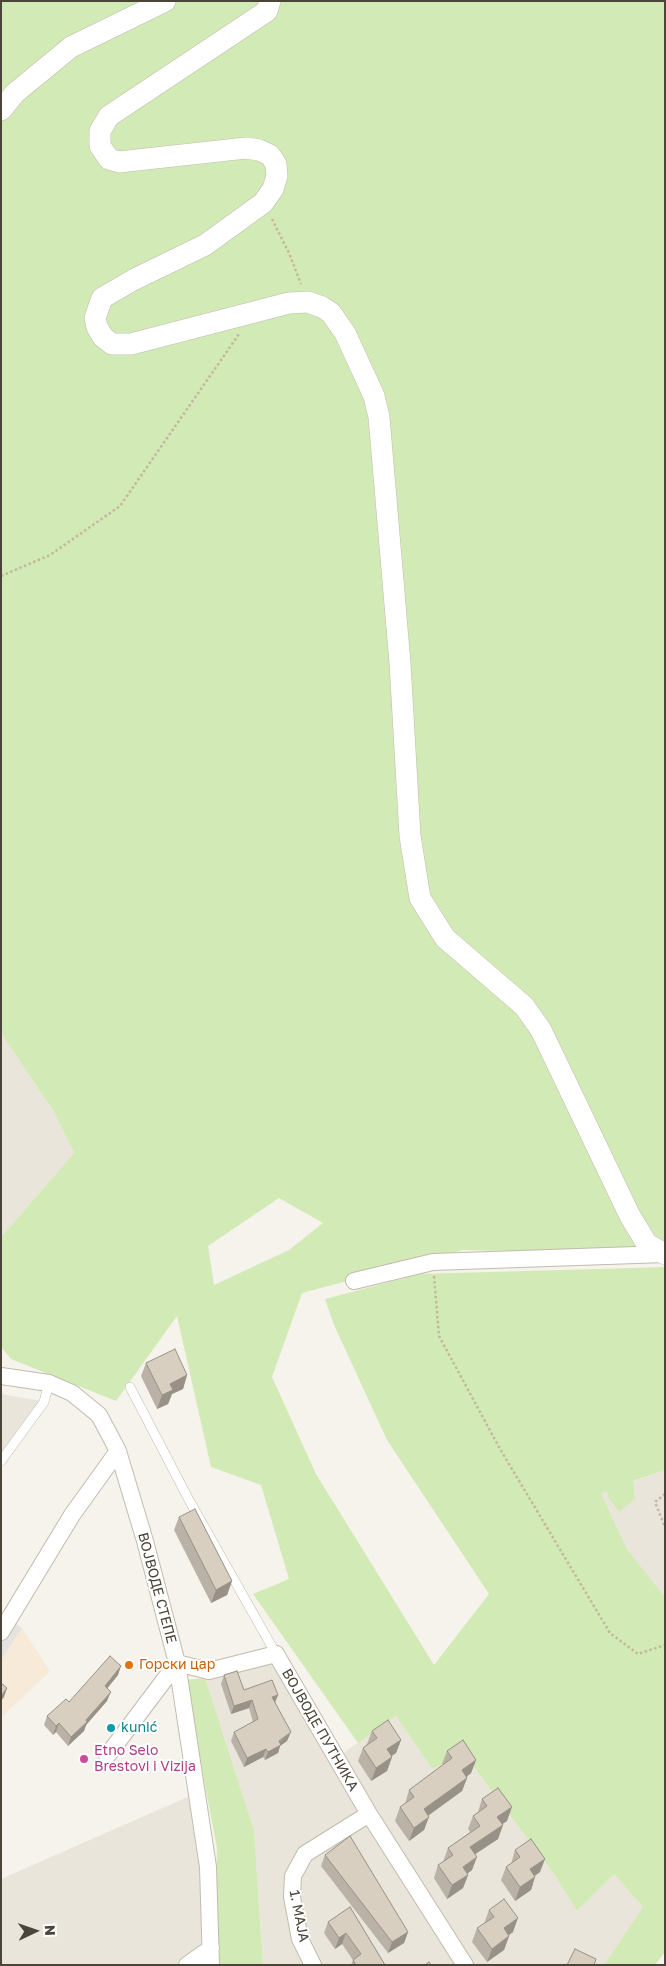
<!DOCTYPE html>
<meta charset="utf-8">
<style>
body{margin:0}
#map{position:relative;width:666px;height:1966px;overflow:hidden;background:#f6f3ec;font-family:"Golos Text",sans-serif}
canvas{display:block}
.frame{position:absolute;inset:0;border:2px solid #4b4439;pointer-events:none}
.north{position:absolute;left:10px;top:1906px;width:50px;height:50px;-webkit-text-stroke:4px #fff;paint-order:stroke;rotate:87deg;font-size:14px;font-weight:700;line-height:20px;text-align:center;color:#4b4439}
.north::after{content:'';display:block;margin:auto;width:18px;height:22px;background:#4b4439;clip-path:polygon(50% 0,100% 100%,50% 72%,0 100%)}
</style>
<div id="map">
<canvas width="666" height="1966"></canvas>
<div class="frame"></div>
<div class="north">N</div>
</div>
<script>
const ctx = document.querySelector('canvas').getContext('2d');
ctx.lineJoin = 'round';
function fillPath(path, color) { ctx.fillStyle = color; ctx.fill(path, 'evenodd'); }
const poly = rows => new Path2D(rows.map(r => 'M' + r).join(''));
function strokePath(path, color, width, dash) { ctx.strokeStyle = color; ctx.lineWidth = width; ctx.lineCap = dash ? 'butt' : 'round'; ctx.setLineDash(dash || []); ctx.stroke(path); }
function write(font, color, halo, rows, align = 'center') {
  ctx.font = font + ' "Golos Text",sans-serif'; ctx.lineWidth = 4; ctx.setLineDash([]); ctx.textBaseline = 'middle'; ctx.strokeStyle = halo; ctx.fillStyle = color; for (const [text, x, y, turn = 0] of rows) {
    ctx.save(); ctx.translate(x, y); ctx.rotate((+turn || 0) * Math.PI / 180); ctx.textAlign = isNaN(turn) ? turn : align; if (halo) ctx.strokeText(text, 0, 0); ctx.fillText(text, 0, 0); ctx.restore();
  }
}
fillPath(poly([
 [1,1033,54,1112,74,1153,1,1237],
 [1,1394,48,1402,1,1453],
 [665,1470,665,1597,627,1549,601,1493],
 [285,1656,343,1753,396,1716,432,1769,464,1754,554,1874,577,1911,614,1874,644,1907,604,1965,263,1965,254,1830,205,1678],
 [192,1795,202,1871,202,1965,1,1965,1,1879]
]), '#eae5da');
fillPath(poly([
 [6,1618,22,1628,50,1671,1,1718,1,1625]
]), '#f7ead8');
fillPath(poly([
 [1,1,665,1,665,1254,463,1250,302,1293,272,1377,316,1474,434,1665,489,1594,387,1440,334,1325,325,1299,420,1274,665,1267,665,1470,633,1481,635,1499,619,1512,609,1499,607,1491,601,1493,627,1549,665,1597,665,1952,655,1965,604,1965,643,1907,614,1874,577,1911,554,1874,464,1754,432,1769,396,1716,358,1743,253,1594,289,1579,261,1485,211,1467,177,1316,116,1401,11,1359,1,1347,1,1237,74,1153,54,1112,1,1033],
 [279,1198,323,1223,289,1250,214,1285,208,1246],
 [205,1678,254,1830,263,1965,220,1965,215,1929,217,1848,185,1680]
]), '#d2eab5');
fillPath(poly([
 [9,1620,22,1628,1,1660,1,1632]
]), '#e5e3e0');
const service = poly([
 [130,1387,189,1500,276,1654],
 [1,1461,44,1402,49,1383]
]);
const minor = poly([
 [354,1281,433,1262,665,1254],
 [1,1376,49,1383,72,1393,99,1415,118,1451,145,1541,177,1663,208,1867,211,1965],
 [1,1632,72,1515,118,1451],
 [107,1756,177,1663,209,1671,276,1654,369,1814,465,1965],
 [187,1965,211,1948],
 [313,1965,300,1939,292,1897,293,1876,305,1854,369,1814]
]);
const tertiary = poly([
 [270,1,267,11,109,116,100,131,100,146,109,159,119,162,246,148,259,150,270,155,276,164,277,176,273,189,263,203,205,245,133,280,102,298,95,318,97,327,103,337,112,344,131,344,289,303,308,302,322,307,331,313,345,333,374,396,379,417,400,663,410,836,420,898,445,938,524,1006,541,1030,630,1216,647,1244,665,1254],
 [1,110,15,93,71,47,165,1]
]);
strokePath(service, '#c2bbae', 10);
strokePath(minor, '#c2bbae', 18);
strokePath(tertiary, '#c2bbae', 22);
strokePath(poly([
 [272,219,289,253,301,284],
 [1,576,50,555,120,506,239,334],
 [434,1276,439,1336,500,1449,610,1633,638,1654,665,1645],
 [665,1494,655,1502,665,1527]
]), '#c4b79f', 2.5, [2.5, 2.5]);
strokePath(service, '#fff', 9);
strokePath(minor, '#fff', 16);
strokePath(tertiary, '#fff', 21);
fillPath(poly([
 [146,1363,187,1375,183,1389,172,1394,168,1404,157,1409,141,1376],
 [179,1517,232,1581,227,1595,211,1603,174,1530],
 [118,1675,107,1688,107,1701,86,1725,84,1731,68,1746,56,1732,53,1735,44,1725,47,1716,69,1702],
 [224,1675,244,1690,278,1695,275,1703,287,1741,280,1746,278,1753,265,1760,263,1757,244,1767,231,1741,234,1732,253,1722,249,1708,231,1714,221,1684],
 [372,1731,401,1740,396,1753,391,1756,392,1757,387,1771,371,1781,358,1761,363,1748,367,1744],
 [447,1751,476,1760,471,1773,467,1777,467,1778,462,1791,428,1816,424,1830,409,1841,395,1821,400,1807,405,1804,409,1790,443,1765,442,1764],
 [482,1799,507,1821,502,1824,503,1825,498,1839,475,1854,472,1870,467,1874,468,1875,463,1888,447,1899,434,1878,438,1865,443,1862,448,1848,470,1832,468,1829,473,1816,478,1812],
 [515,1850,540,1872,535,1876,531,1890,515,1901,501,1880,506,1867,511,1864],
 [325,1855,408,1932,404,1943,388,1953,321,1866],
 [350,1907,385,1965,351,1965,353,1960,342,1944,335,1949,324,1933,328,1922],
 [489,1910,513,1932,509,1935,509,1936,504,1950,487,1962,472,1942,477,1928,484,1924]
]), '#bab2a6');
fillPath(poly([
 [187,1375,183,1389,172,1394,168,1404,157,1409,162,1395,170,1384],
 [232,1581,227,1595,211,1603,216,1590],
 [121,1666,118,1675,102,1695,105,1686],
 [7,1688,4,1697,1,1701,1,1696],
 [111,1692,107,1701,86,1725,84,1731,68,1746,71,1737],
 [278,1695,274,1704,272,1697],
 [252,1700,249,1708,231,1714,234,1706],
 [59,1723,56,1732,53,1735,56,1726],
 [291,1732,287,1741,280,1746,278,1753,265,1760,268,1752],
 [401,1740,396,1753,382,1763,387,1749],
 [266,1749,263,1757,244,1767,247,1758],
 [392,1757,387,1771,371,1781,376,1768],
 [476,1760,471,1773,457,1783,462,1770],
 [467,1778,462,1791,419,1822,424,1809],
 [512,1807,507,1821,492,1831,497,1817],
 [429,1817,424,1830,409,1841,414,1828],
 [503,1825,498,1839,465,1861,470,1847],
 [477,1857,472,1870,458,1880,463,1867],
 [545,1859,540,1872,525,1882,530,1869],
 [468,1875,463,1888,447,1899,452,1885],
 [535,1877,531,1890,515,1901,520,1887],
 [518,1918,513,1932,499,1942,504,1928],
 [408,1932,404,1943,388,1953,392,1942],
 [346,1933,342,1944,335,1949,339,1938],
 [509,1936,504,1950,487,1962,492,1949]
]), '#979187');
const building = poly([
 [175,1349,187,1375,170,1384,173,1390,162,1395,146,1363,175,1349],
 [195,1509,232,1581,216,1590,179,1517,195,1509],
 [110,1656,121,1666,105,1686,111,1692,86,1720,87,1722,71,1737,59,1723,56,1726,47,1716,66,1699,69,1702,110,1656],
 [237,1671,244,1690,272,1680,278,1695,272,1697,291,1732,279,1741,281,1745,268,1752,266,1749,247,1758,234,1732,258,1719,252,1700,234,1706,224,1675,237,1671],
 [1,1683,7,1688,1,1696,1,1683],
 [388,1720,401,1740,387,1749,392,1757,376,1768,363,1748,377,1738,372,1731,388,1720],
 [463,1740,476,1760,462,1770,467,1778,424,1809,429,1817,414,1828,400,1807,414,1797,409,1790,452,1758,447,1751,463,1740],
 [498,1788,512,1807,497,1817,503,1825,470,1847,477,1857,463,1867,468,1875,452,1885,438,1865,453,1855,448,1848,480,1826,473,1816,487,1806,482,1799,498,1788],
 [350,1836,408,1932,392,1942,325,1855,350,1836],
 [531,1839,545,1859,530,1869,535,1877,520,1887,506,1867,520,1857,515,1850,531,1839],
 [504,1899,518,1918,504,1928,509,1936,492,1949,477,1928,494,1917,489,1910,504,1899],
 [350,1907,385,1965,356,1965,353,1960,361,1954,346,1933,339,1938,328,1922,350,1907],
 [575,1949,596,1959,594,1965,567,1965,575,1949],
 [429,1962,431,1965,425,1965,429,1962]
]);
fillPath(building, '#d8cfc1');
strokePath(building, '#979187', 1);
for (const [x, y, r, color] of [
 [129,1665,5,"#e8710a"],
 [111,1728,5,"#0f9aa8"],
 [84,1759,5,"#d1479c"]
]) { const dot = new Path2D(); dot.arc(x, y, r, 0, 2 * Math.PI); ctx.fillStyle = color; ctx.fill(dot); strokePath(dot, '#fff', 2); }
write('14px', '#4b4439', '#fff', [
 ["ВОЈВОДЕ СТЕПЕ",157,1588,75],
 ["ВОЈВОДЕ ПУТНИКА",320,1730,60],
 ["1. МАЈА",299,1916,79]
]);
write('14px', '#c56008', '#fff', [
 ["Горски цар",139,1665]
], 'left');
write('14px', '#0d838f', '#fff', [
 ["kunić",121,1728]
], 'left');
write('14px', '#b23c85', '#fff', [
 ["Etno Selo",94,1751],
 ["Brestovi i Vizija",94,1767]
], 'left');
</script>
